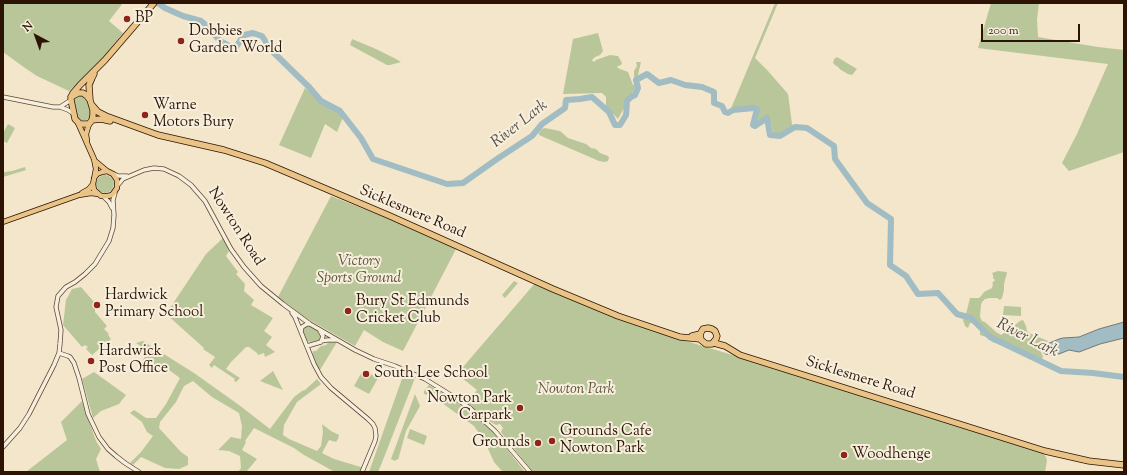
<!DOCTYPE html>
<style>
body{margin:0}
#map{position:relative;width:1127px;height:475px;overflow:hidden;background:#f3e6cb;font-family:"Sorts Mill Goudy",serif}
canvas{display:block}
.frame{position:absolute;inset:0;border:4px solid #2d1303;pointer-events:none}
.north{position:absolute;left:16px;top:16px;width:40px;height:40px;-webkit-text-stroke:3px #f7efdd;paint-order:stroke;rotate:319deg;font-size:11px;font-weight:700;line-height:16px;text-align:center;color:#2d1303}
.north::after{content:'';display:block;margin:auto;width:14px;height:18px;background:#2d1303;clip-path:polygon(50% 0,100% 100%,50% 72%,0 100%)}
.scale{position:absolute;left:981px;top:24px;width:99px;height:18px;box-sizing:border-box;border:2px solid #2d1303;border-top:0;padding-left:5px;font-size:12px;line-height:14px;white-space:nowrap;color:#2d1303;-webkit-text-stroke:3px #f7efdd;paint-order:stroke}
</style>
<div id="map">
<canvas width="1127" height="475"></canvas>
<div class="frame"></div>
<div class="north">N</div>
<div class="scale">200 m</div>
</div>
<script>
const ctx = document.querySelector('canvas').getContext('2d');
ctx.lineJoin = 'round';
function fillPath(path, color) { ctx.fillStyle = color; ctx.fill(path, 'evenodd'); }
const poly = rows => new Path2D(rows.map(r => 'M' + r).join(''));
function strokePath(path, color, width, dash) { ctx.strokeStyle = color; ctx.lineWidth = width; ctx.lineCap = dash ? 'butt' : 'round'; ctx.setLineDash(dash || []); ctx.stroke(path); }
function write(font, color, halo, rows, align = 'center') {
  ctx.font = font + ' "Sorts Mill Goudy",serif'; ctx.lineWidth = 4; ctx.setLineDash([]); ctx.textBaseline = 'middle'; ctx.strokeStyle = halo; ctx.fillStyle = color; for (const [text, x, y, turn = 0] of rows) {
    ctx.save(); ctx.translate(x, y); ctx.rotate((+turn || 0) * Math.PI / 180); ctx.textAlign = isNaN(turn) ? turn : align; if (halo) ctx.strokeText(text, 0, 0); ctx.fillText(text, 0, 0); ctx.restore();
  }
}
fillPath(poly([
 [3,3,123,3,109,21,123,33,101,61,69,91,37,76,25,68,3,52],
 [775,3,778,3,755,58,768,71,788,94,792,124,794,127,787,131,775,135,773,133,771,124,769,120,765,119,759,123,755,123,759,111,759,108,756,106,741,108,735,111,730,111],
 [991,3,1039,3,1037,20,1038,37,1098,47,1124,50,1124,152,1069,171,1062,163,1077,134,1108,64,978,48],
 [598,33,603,51,600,55,595,57,592,60,594,62,596,60,610,55,618,56,622,63,621,65,618,66,617,67,620,69,628,72,633,85,635,85,635,83,634,82,634,71,637,66,636,62,641,62,635,88,618,119,606,106,606,97,602,93,563,94,573,39],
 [352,39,376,49,396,59,401,62,390,65,387,65,350,45],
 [837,57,857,69,852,75,848,74,841,70,838,67,835,65,833,63,834,59],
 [305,88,324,104,334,109,343,117,337,132,325,124,311,158,279,145],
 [77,95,84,95,89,104,91,114,89,119,86,120,80,120,76,115,73,101,74,98],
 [8,124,15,128,7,143,3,141,3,133],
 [545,128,560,131,568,138,586,144,591,148,596,149,600,153,608,156,609,158,608,161,604,162,599,161,539,135,539,133,542,129],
 [25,167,26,170,3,177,3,173,5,172,12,171],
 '96 184a9 9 0 1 1 18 0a9 9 0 1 1-18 0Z',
 [331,196,392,220,456,249,403,351,383,342,364,330,355,346,306,318,278,297],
 [223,238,229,251,226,256,238,272,236,274,245,284,244,291,254,300,251,305,273,318,264,331,272,337,266,345,275,352,265,357,264,353,258,355,257,353,249,347,246,347,231,362,226,369,240,378,236,382,234,381,235,379,214,365,212,368,209,365,215,357,203,349,204,348,166,314,206,254],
 [998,271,1006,272,1007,273,1004,284,1004,290,1002,298,1000,300,997,298,990,298,985,299,982,302,981,305,980,317,982,321,985,322,996,332,1001,335,1004,333,1005,331,1005,330,1008,327,1015,327,1015,325,1020,321,1023,320,1026,326,1027,331,1029,333,1048,341,1047,343,1042,345,1039,348,1042,354,1043,357,1042,359,1000,344,992,342,989,338,980,335,980,329,972,323,970,323,968,328,965,326,963,320,966,314,970,298,979,298,982,295,984,292,992,288,993,284,992,283,995,280,993,278,993,275,992,273],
 [514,281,518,283,505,298,502,295],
 [536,282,676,338,779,369,1038,451,1043,453,1046,457,1047,461,1045,472,533,472,503,435,501,432,503,428,500,424,496,425,489,421,467,403,477,390,457,374],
 [81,287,94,302,95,301,97,307,95,309,95,312,107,326,104,329,109,334,108,335,111,339,92,355,86,349,88,347,86,346,85,345,82,347,63,325,66,300,72,289],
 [1004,306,1021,307,1021,316,1003,315],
 [306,326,309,326,320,332,321,335,319,340,311,342,307,341,303,331,305,327],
 [143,341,194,373,239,405,270,429,294,397,302,391,305,390,317,379,321,384,297,402,284,425,283,435,289,439,317,451,321,446,323,432,322,424,331,431,339,435,338,439,336,442,329,440,322,453,334,459,364,468,362,472,336,472,333,471,304,455,294,448,254,428,245,441,246,442,242,450,257,459,246,472,238,472,241,468,240,456,229,451,218,450,231,437,241,439,242,426,239,413,212,397,193,381,184,386,176,402,160,422,159,428,181,452,188,457,188,465,179,469,165,468,141,457,133,465,130,463,128,465,141,452,153,436,147,432,142,422,130,413,134,410,146,418,156,418,166,404,180,378,169,370,163,364,152,372,142,362,148,351,136,343],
 [329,342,337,342,320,370,316,365,312,355,313,351,316,351,321,346,326,345],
 [363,370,378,378,369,394,354,386],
 [273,371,283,390,260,381],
 [94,372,126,395,119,404,101,411,93,418,82,379],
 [404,373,415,378,381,465,378,472,369,472],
 [429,385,458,402,478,418,494,433,525,472,504,472,501,470,494,462,485,442,474,426,442,403,428,395,424,394,424,391],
 [415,394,420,406,406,431,398,460,397,459,395,461,391,459],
 [82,401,96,441,101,449,96,459,100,472,26,472,67,440,61,422],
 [410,429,427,436,424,445,407,438]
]), '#b9c699');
const water = poly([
 [1124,322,1124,338,1100,344,1079,352,1069,350,1059,354,1051,355,1045,354,1040,347,1059,339,1063,338,1079,337,1099,329,1124,322]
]);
fillPath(water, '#a1bcc2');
strokePath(water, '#737876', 1);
strokePath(poly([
 [158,3,165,8,183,16,201,21,206,25,220,41,233,48,236,47,244,35,253,33,262,36,271,50,309,87,321,101,340,111,361,138,373,159,447,184,463,183,497,159,532,136,542,124,565,108,566,100,580,99,592,97,609,112,615,125,620,125,626,115,627,101,631,97,635,95,638,88,636,80,647,74,659,83,671,80,685,85,702,87,714,92,714,103,722,106,725,112,728,113,733,110,754,108,757,109,753,125,755,126,767,118,770,135,780,136,795,127,807,128,834,146,835,159,867,203,891,219,890,265,906,276,918,294,938,293,957,314,971,318,990,337,1061,371,1093,373,1124,377]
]), '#a1bcc2', 6);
const minor = poly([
 [3,97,53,107,60,107,68,110,74,114],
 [60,107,71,100],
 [114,174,118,176,127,176],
 [118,185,123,179,144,170,154,168,164,169,179,176,191,185,205,201,231,249,244,267,261,286,283,304,310,324,355,350,374,359,395,366,425,379,454,397,471,409,495,431,530,472],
 [103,196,109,202,112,208],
 [292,313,295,317,314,364,321,377,331,388,368,419,373,424,375,428,376,436,375,441,362,472],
 [301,332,302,327,307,324,309,324],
 [321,341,328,340,337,340],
 [307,346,321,342,323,336,320,331],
 [59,353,68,356,70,357,74,363,79,378,88,414,99,437,108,449,116,456,125,463,139,472],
 [3,447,20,428,29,414,54,365,59,353,60,344,61,330,56,307,58,296,66,287,75,282,85,274,95,264,109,241,113,228,114,215,113,200,115,193]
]);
const major = poly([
 [78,123,94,159,96,169,93,184,94,190,101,196,108,196,112,195,117,188,117,180,113,174,107,171,102,172,97,174,94,178],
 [87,141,86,134,89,124],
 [95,161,107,171],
 [82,193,89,189,93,184],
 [3,222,79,195,91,193,98,194]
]);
const highway = poly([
 [71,97,78,93,83,93,87,96,90,100,93,110,93,115,92,120,89,124,80,124,75,119,71,100,71,97,73,93,80,85,105,60,154,3],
 [90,100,89,85,92,78,94,74],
 [92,105,98,112,106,116,158,135,224,150,265,163,390,216,553,289,618,316,680,337,700,339],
 [92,120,101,119,110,121],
 [692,336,700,334,703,329,708,328,712,329,715,331,717,336,716,339,712,344,706,344,701,340,700,334],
 [714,343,725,346,740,355,1045,451,1089,461,1124,465]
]);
strokePath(minor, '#5e4835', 5);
strokePath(major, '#2d1303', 6);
strokePath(highway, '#2d1303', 7);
strokePath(minor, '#f7efdd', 3.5);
strokePath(major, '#eac386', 4.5);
strokePath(highway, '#eac386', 5.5);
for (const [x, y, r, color] of [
 [127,19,4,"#8f2418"],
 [181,41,4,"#8f2418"],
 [145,115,4,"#8f2418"],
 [97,305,4,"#8f2418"],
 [348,311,4,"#8f2418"],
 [91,361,4,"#8f2418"],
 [366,374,4,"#8f2418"],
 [520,408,4,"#8f2418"],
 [552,441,4,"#8f2418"],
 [538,443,4,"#8f2418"],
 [844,455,4,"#8f2418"]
]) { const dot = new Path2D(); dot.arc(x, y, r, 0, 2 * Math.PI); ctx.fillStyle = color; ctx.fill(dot); strokePath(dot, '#f7efdd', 1.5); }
write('15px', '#2d1303', '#f7efdd', [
 ["BP",135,19],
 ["Dobbies",189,32],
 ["Garden World",189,49],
 ["Warne",153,106],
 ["Motors Bury",153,123],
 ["Hardwick",105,296],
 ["Primary School",105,313],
 ["Bury St Edmunds",356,302],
 ["Cricket Club",356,319],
 ["Hardwick",99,352],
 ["Post Office",99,369],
 ["South Lee School",374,374],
 ["Nowton Park",512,399,"right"],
 ["Carpark",512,416,"right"],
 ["Grounds Cafe",560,432],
 ["Nowton Park",560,449],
 ["Grounds",530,443,"right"],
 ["Woodhenge",852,455]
], 'left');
write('15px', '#2d1303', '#f7efdd', [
 ["Sicklesmere Road",412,213,23],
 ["Nowton Road",235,227,57],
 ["Sicklesmere Road",860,379,17]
]);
write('italic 15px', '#5e5238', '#f7efdd', [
 ["Victory",359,262],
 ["Sports Ground",359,279],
 ["Nowton Park",576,390]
]);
write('italic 16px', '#564e46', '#f7efdd', [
 ["River Lark",520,125,-38],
 ["River Lark",1027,339,27]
]);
</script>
